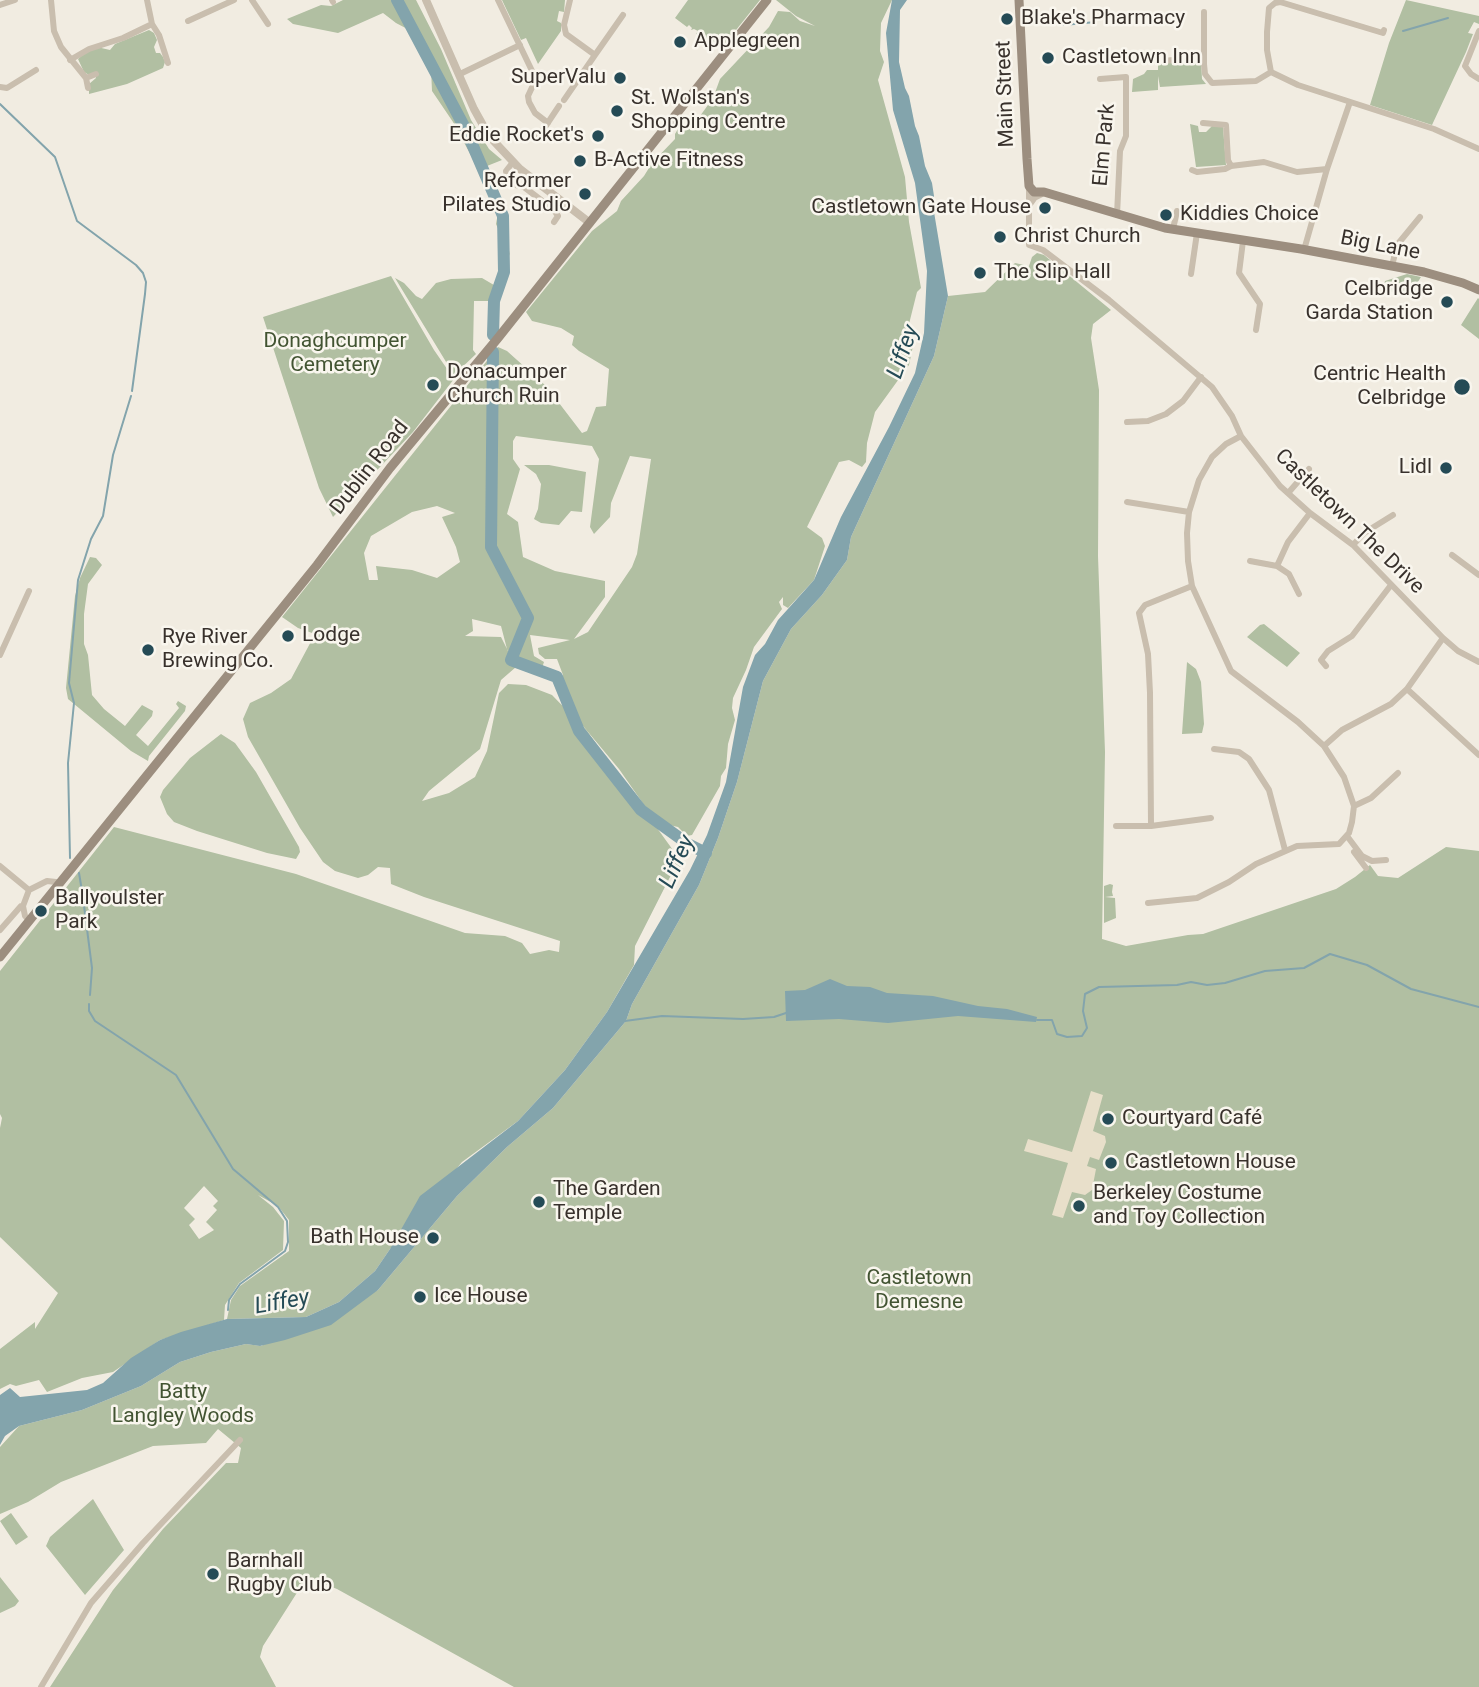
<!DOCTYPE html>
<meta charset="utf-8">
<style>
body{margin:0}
canvas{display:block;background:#f1ece1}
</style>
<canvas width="1479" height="1687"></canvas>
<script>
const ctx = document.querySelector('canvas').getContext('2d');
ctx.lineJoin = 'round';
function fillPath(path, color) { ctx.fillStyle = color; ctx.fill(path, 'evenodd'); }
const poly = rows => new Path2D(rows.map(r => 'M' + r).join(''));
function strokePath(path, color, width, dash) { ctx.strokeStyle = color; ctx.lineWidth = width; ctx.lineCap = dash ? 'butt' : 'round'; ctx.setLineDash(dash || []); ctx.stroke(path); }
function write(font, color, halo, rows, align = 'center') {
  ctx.font = font + ' Roboto,sans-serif'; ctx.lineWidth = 5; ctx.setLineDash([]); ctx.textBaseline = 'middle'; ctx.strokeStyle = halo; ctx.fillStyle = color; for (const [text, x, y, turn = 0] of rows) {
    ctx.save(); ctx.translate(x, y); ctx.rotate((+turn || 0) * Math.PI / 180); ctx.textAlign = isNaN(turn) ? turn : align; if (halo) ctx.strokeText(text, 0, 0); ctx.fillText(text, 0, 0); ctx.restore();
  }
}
fillPath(poly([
 [343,0,416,0,441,49,471,120,489,149,502,160,487,166,499,196,510,256,496,224,498,213,482,176,453,122,432,91,431,69,415,33,396,23,383,13,338,33,293,24,287,19,321,5,331,6],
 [502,0,565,0,564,12,559,11,557,21,561,23,561,31,538,64,526,38,521,40],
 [688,0,760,0,724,45,702,38,696,34,698,31,694,29,691,30,692,28,689,25,687,27,675,18],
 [776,0,892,0,881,23,880,51,884,62,878,80,905,177,909,222,921,288,917,292,909,324,914,341,909,365,875,412,867,443,866,462,862,467,849,460,839,462,807,527,822,538,825,546,814,580,788,608,783,605,783,597,779,602,782,609,754,647,746,670,733,698,732,708,735,720,728,744,726,768,721,776,720,786,692,835,687,836,678,827,665,824,649,812,619,769,573,714,562,692,563,675,557,659,545,659,539,654,538,648,570,640,530,635,534,656,544,662,542,668,519,666,507,649,501,626,472,619,473,631,465,636,501,637,516,667,501,680,480,749,429,791,422,801,449,793,475,777,487,751,499,693,508,684,526,685,552,695,587,731,683,864,670,877,635,946,634,965,607,1012,565,1070,518,1121,462,1162,390,1249,375,1271,339,1302,306,1317,227,1319,231,1300,240,1286,289,1251,289,1220,278,1206,258,1195,273,1207,284,1221,283,1250,239,1283,225,1305,224,1320,160,1340,113,1372,82,1378,47,1392,39,1380,16,1386,10,1384,0,1389,0,1349,35,1322,35,1329,58,1293,0,1237,0,1128,2,1118,0,1114,0,971,114,827,296,874,465,933,505,936,522,943,530,954,549,950,559,952,560,941,424,897,391,884,390,868,378,867,368,875,358,878,335,871,323,862,300,828,248,737,243,719,250,703,271,693,291,679,315,634,298,628,282,617,498,347,507,351,546,386,582,433,587,431,596,407,606,406,609,369,579,351,572,345,574,336,561,328,532,321,526,312,592,231,617,211,621,201,644,176,652,163,675,139,675,134,678,129,686,129,695,123,713,98,720,79,769,27,778,11,790,12,800,21,815,26,796,16],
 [516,436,592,446,599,459,590,527,594,534,610,517,611,503,630,456,651,459,637,554,632,567,588,632,574,639,605,597,605,581,555,571,523,557,518,522,507,514,520,469,513,459,513,441],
 [437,506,455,513,442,517,456,547,460,562,437,578,412,570,376,566,378,580,369,580,364,553,371,536,412,512],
 [204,1186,218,1201,213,1206,217,1210,206,1222,214,1230,199,1239,189,1225,195,1219,184,1208],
 [1406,0,1479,16,1479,24,1474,22,1468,33,1473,34,1466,52,1432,125,1370,105,1389,43],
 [149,30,154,33,157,40,154,47,156,53,160,53,163,57,165,62,163,68,127,84,89,94,89,84,96,78,95,73,89,75,84,72,78,59,88,50,97,47,110,50,115,44],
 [1201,60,1202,79,1206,84,1160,87,1158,76,1158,90,1132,92,1133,79,1144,74,1147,70,1158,70,1158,64,1163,62],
 [1190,124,1198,126,1199,132,1206,132,1212,126,1223,127,1226,165,1196,167],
 [1037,253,1044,255,1111,310,1093,324,1091,338,1099,390,1098,556,1105,752,1102,939,1126,946,1188,935,1203,934,1336,889,1355,877,1370,865,1378,876,1398,878,1446,847,1479,851,1479,1687,514,1687,337,1589,307,1577,263,1646,260,1657,276,1687,50,1687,113,1590,163,1529,226,1463,238,1463,241,1448,218,1429,206,1443,153,1446,61,1482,28,1502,0,1514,0,1447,19,1426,82,1410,141,1386,180,1362,211,1352,246,1344,261,1346,378,1290,457,1196,507,1147,553,1108,626,1021,632,1004,699,885,718,838,737,782,763,681,791,629,822,595,847,560,851,537,934,356,948,296,985,292,1015,263,1029,266,1032,257],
 [1407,274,1421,277,1409,296,1397,289,1392,292,1384,285,1385,281],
 [391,276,434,350,454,379,413,432,333,517,319,488,263,317],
 [395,278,404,283,416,296,422,299,436,283,451,279,482,278,499,288,494,301,474,301,473,350,476,354,454,375],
 [1478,298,1479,299,1479,339,1461,325],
 [524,465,549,465,586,472,582,512,571,511,559,525,541,523,534,519,538,509,541,484,536,474],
 [90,557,96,558,102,565,88,584,84,614,84,644,88,655,92,695,104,709,125,726,142,705,153,711,152,716,136,735,148,746,179,708,176,704,178,701,186,706,185,711,149,756,148,761,131,751,68,699,66,688,75,596,80,578],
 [1264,624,1300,653,1287,667,1247,637,1260,625],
 [1187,662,1196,669,1201,682,1204,724,1202,733,1182,734],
 [221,734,235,743,256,772,299,847,300,852,296,859,267,853,197,831,174,822,167,814,160,797,163,790,190,758],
 [1110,884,1113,885,1112,892,1113,896,1105,897,1115,898,1116,918,1104,923,1104,886],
 [93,1499,124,1550,85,1595,46,1546,50,1537],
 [11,1513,28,1537,16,1545,0,1521],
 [0,1577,19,1601,15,1606,0,1613]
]), '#b1bfa2');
fillPath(poly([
 [1091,1091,1103,1095,1093,1131,1105,1136,1106,1142,1099,1160,1090,1157,1087,1166,1096,1169,1092,1190,1085,1195,1072,1192,1063,1218,1052,1215,1068,1163,1024,1151,1028,1139,1072,1152]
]), '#e8dfca');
fillPath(poly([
 [892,0,907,0,900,10,899,62,905,88,909,96,915,126,919,136,925,166,932,183,934,196,933,206,948,296,934,356,851,537,847,560,822,595,791,629,763,681,737,782,718,838,699,885,632,1004,626,1021,553,1108,507,1147,457,1196,378,1290,331,1325,285,1340,260,1346,246,1344,211,1352,180,1362,141,1386,82,1410,19,1426,5,1436,0,1445,0,1395,10,1388,20,1397,87,1390,103,1383,131,1358,160,1340,181,1332,227,1319,306,1317,339,1302,375,1271,390,1249,420,1196,518,1121,565,1070,607,1012,690,870,707,835,726,782,743,687,755,655,765,644,778,620,814,580,841,517,889,427,915,373,924,333,927,271,915,183,893,110,886,33],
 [830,979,847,986,870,987,887,993,933,996,978,1006,1007,1009,1037,1017,1036,1022,958,1016,888,1023,839,1019,786,1021,785,991,805,990]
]), '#83a4ac');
strokePath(poly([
 [1063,25,1096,22],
 [1403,31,1448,18],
 [0,104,55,157,77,221,136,265,143,273,146,282,145,294,132,391],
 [70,858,68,763,74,703,69,683,78,580,91,539,103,516,113,455,131,396],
 [79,873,82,891],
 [83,898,92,968,90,995],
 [89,1004,89,1011,95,1021,176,1075,233,1169,278,1207,287,1221,288,1242,285,1251,240,1284,229,1300,228,1310],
 [1037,1020,1052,1020,1057,1034,1067,1037,1082,1036,1087,1028,1083,1011,1085,994,1099,987,1177,985,1191,982,1207,985,1225,983,1265,971,1304,968,1330,954,1367,965,1411,989,1479,1007],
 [625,1021,662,1016,743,1019,774,1017,786,1013]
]), '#83a4ac', 2);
strokePath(poly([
 [397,0,466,130,503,216,504,272,494,301,493,335],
 [493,352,491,547,528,618,511,660,557,677,579,731,641,810,688,844,706,853]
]), '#83a4ac', 12);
strokePath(poly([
 [51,0,54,31,61,47,86,78,88,88],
 [147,0,152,24,159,35,168,63],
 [252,0,268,24],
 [332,0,333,2],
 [498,0,534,75,535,81,528,96,529,102,535,113,548,123],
 [570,0,564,25,566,34,595,55,623,15],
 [0,5,15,0],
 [1204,12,1204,64,1205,74,1212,83,1256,81,1271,72],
 [188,21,234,0],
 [1384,30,1383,33,1280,2,1275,3,1269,8,1267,32,1267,50,1271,72,1298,85,1434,129,1479,149],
 [1479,31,1465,66,1471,74,1479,79],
 [70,60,89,49,123,38,152,24],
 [1163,61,1204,57],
 [460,74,520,45],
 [86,78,96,74],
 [1100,79,1126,77,1126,136,1120,151,1117,215],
 [0,87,7,88,36,70],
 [564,100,595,55],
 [539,136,559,106],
 [513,162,506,171,508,183,524,187,554,210,558,216,554,222],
 [1231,166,1264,162,1297,172,1327,169],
 [1192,170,1197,172,1225,169,1231,166,1228,160,1226,125,1203,123],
 [1029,186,1029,245,1043,250,1109,300,1212,387,1232,416,1241,436,1280,486,1310,513,1353,545,1443,638,1458,651,1479,662],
 [1173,229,1177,211],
 [1243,241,1239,273,1260,304,1256,330],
 [1304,250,1327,169,1350,102],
 [1392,266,1397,245,1420,217],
 [1191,274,1197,233],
 [1127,422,1148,421,1166,414,1183,401,1201,377],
 [1289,492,1309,469],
 [1127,502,1189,512],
 [1353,545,1364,533,1393,515],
 [1452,555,1479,575],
 [1250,561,1277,566],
 [1192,586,1145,605,1139,613,1148,654,1150,693,1151,826,1211,818],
 [1299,594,1289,574,1277,566,1288,542,1310,513],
 [0,655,29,591],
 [1326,666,1321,660,1328,651,1352,636,1391,585],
 [1407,689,1479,755],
 [1324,746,1342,730,1391,704,1407,689,1443,638],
 [1214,749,1239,752,1249,759,1269,790,1285,850],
 [1354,806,1371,798,1398,773],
 [1116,826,1151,826],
 [1347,836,1362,856,1372,861,1386,860],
 [1354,852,1366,868],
 [0,866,29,890,23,906,25,916,30,921],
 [29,890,47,881,56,882,60,884],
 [1148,903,1197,898,1229,882,1256,864,1297,846,1339,844,1349,833,1352,822,1354,806,1344,777,1324,746,1298,722,1231,671,1192,586,1188,561,1187,533,1189,512,1199,480,1212,457,1226,444,1241,436],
 [0,930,21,906,23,906],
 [41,1687,91,1603,143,1543,240,1440]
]), '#c9beae', 6);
strokePath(poly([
 [426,0,474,109,489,136,520,169,590,223],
 [1029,204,1034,197,1042,193]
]), '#c9beae', 8);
strokePath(poly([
 [1019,0,1027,159,1029,186,1034,192,1044,192,1165,228,1301,249,1424,272,1463,283,1479,290],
 [0,957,317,565,390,468,498,338,767,0]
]), '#9c8e7f', 9);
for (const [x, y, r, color] of [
 [1007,19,7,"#254b56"],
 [680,42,7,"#254b56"],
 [1048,58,7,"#254b56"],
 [620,78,7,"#254b56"],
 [617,111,7,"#254b56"],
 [598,136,7,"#254b56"],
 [580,161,7,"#254b56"],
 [585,194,7,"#254b56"],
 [1045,208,7,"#254b56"],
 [1166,215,7,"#254b56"],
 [1000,237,7,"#254b56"],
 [980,273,7,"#254b56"],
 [1447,302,7,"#254b56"],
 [433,385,7,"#254b56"],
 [1462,387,9,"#254b56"],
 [1446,468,7,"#254b56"],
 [288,636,7,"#254b56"],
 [148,650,7,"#254b56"],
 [41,911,7,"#254b56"],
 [1108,1119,7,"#254b56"],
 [1111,1163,7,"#254b56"],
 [539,1202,7,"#254b56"],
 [1079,1206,7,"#254b56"],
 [433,1238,7,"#254b56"],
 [420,1297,7,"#254b56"],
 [213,1574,7,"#254b56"]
]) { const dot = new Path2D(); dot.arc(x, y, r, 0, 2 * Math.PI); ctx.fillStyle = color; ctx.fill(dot); strokePath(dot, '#f9f6ee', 2.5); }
write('21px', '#38312c', '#f9f6ee', [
 ["Blake's Pharmacy",1021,19],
 ["Applegreen",694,42],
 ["Castletown Inn",1062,58],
 ["SuperValu",606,78,"right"],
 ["St. Wolstan's",631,99],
 ["Shopping Centre",631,123],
 ["Eddie Rocket's",584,136,"right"],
 ["B-Active Fitness",594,161],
 ["Reformer",571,182,"right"],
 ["Pilates Studio",571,206,"right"],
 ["Castletown Gate House",1031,208,"right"],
 ["Kiddies Choice",1180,215],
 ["Christ Church",1014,237],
 ["The Slip Hall",994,273],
 ["Celbridge",1433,290,"right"],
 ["Garda Station",1433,314,"right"],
 ["Donacumper",447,373],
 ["Church Ruin",447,397],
 ["Centric Health",1446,375,"right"],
 ["Celbridge",1446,399,"right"],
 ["Lidl",1432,468,"right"],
 ["Lodge",302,636],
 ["Rye River",162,638],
 ["Brewing Co.",162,662],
 ["Ballyoulster",55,899],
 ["Park",55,923],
 ["Courtyard Café",1122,1119],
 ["Castletown House",1125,1163],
 ["The Garden",553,1190],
 ["Temple",553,1214],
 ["Berkeley Costume",1093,1194],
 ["and Toy Collection",1093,1218],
 ["Bath House",419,1238,"right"],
 ["Ice House",434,1297],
 ["Barnhall",227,1562],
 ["Rugby Club",227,1586]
], 'left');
write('21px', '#38312c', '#f9f6ee', [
 ["Main Street",1006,94,-92],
 ["Elm Park",1105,145,-85],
 ["Big Lane",1380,246,11],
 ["Dublin Road",370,468,-52],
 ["Castletown The Drive",1349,522,44]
]);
write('21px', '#425432', '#f9f6ee', [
 ["Donaghcumper",335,342],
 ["Cemetery",335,366],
 ["Castletown",919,1279],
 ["Demesne",919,1303],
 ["Batty",183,1393],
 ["Langley Woods",183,1417]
]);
write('italic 23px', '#254b56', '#f9f6ee', [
 ["Liffey",904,352,-71],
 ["Liffey",678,862,-66],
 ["Liffey",282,1303,-10]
]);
</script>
